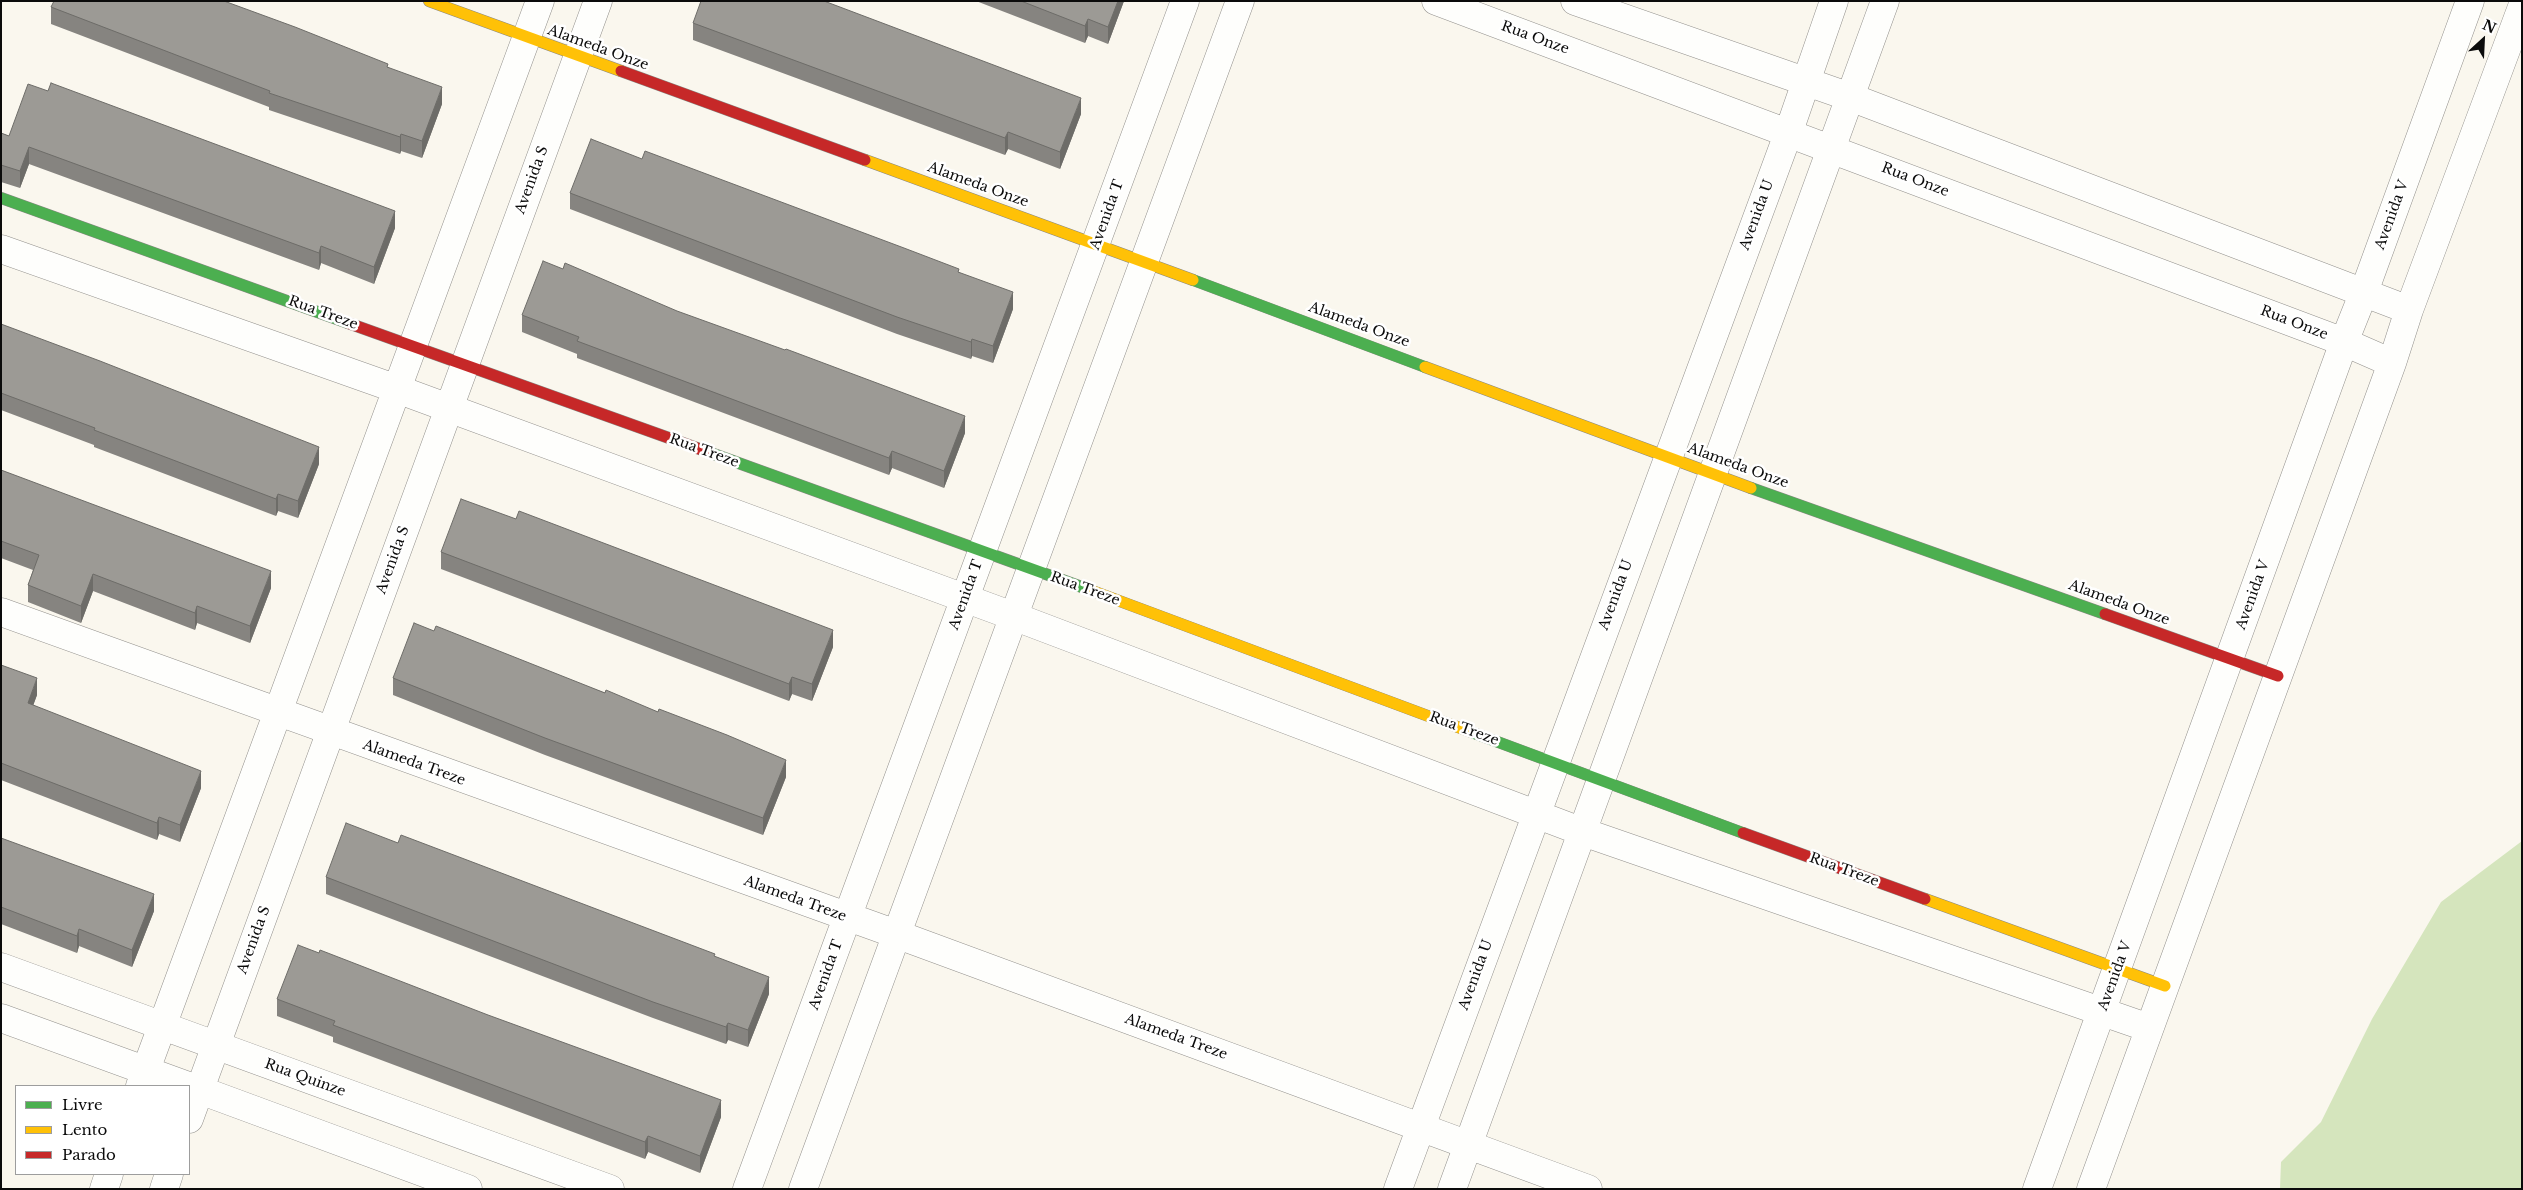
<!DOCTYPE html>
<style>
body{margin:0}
#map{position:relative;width:2523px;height:1190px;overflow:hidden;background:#faf7ee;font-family:"Libre Baskerville",serif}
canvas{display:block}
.frame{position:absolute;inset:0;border:2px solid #0b0b0b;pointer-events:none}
.legend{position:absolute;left:15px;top:1085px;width:175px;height:90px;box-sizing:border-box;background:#fff;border:1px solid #9d9d9d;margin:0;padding:6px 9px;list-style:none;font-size:15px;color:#0b0b0b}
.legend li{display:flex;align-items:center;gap:10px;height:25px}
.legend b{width:25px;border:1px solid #9d9d9d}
.north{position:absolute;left:2458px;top:15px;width:50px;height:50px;-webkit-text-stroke:4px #fff;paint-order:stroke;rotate:25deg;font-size:14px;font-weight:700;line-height:20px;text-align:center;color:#0b0b0b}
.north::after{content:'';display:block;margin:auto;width:18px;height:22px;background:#0b0b0b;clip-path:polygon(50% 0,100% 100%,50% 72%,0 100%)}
</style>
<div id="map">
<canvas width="2523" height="1190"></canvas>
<div class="frame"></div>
<ul class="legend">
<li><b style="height:6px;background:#4caf50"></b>Livre</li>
<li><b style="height:6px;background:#ffc107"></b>Lento</li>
<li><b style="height:6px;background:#c62828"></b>Parado</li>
</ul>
<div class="north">N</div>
</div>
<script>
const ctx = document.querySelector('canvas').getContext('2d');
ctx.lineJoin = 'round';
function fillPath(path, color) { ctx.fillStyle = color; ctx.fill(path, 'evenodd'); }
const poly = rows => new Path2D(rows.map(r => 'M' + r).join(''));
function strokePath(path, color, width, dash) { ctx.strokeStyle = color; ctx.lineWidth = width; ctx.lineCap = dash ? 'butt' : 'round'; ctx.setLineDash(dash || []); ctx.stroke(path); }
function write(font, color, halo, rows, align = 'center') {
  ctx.font = font + ' "Libre Baskerville",serif'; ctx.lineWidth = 5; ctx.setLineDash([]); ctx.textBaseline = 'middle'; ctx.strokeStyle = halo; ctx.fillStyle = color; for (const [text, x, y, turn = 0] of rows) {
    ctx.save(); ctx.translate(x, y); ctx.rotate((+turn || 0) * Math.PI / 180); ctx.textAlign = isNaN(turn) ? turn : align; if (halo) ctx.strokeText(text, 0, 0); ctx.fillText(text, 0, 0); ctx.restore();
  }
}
fillPath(poly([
 [2522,841,2522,1189,2280,1189,2281,1162,2321,1122,2372,1019,2441,902]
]), '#d5e5bd');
const street = poly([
 [1436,1,2344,342,2392,363],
 [1575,1,1850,97,2409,310],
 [1,249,397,389,1013,616,1583,832,2149,1028],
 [1,612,896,934,1588,1189],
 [1,967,610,1189],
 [1,1018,188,1086],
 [140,1086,540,1],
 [189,1086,468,1189],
 [189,1119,598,1],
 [104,1189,109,1174],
 [164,1189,169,1174],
 [747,1189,1185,1],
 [803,1189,1240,1],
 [1398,1189,1788,134,1834,1],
 [1452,1189,1885,1],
 [2037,1189,2344,342,2364,292,2470,1],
 [2091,1189,2392,363,2409,310,2522,7]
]);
const fast = poly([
 [1,198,348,323],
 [1193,280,1425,367],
 [708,452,1090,590],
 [1751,488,2105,614],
 [1471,732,1743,833]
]);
const slow = poly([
 [429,1,621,71],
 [865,160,1193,280],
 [1425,367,1751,488],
 [1090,590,1471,732],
 [1925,899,2165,986]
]);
const jam = poly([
 [621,71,865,160],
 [348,323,708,452],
 [2105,614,2278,676],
 [1743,833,1925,899]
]);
strokePath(street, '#93918d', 29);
strokePath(fast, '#898884', 12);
strokePath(slow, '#898884', 12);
strokePath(jam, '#898884', 12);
strokePath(street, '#fefefc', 28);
strokePath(fast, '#4caf50', 11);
strokePath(slow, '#ffc107', 11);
strokePath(jam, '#c62828', 11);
fillPath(poly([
 [976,1,1124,1,1108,44,1088,36,1085,43],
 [51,7,388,67,442,104,422,158,401,151,400,154,269,110,269,107,51,24],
 [693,23,1081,114,1060,169,1008,149,1005,155,693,40],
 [1,133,9,136,395,228,374,284,321,263,319,270,29,164,20,188,1,182],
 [642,159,959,272,1013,309,993,363,972,356,971,359,897,334,570,209,570,193],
 [522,315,965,433,944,488,892,468,889,475,577,358,577,354,522,332],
 [1,324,319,464,298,518,278,511,276,516,94,447,94,445,1,410],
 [1,470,271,588,250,643,197,623,195,630,93,591,81,623,28,602,28,585,33,570,1,558],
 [516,519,833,647,812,701,792,694,789,701,441,569,441,552],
 [434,631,658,712,786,777,763,835,545,755,393,695,393,678],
 [1,665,37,695,33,705,201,788,180,842,159,834,157,840,1,780],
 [1,838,154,911,132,967,79,946,77,953,1,924],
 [398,843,715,957,769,994,748,1047,728,1040,726,1044,653,1018,326,894,326,877],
 [277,999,721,1117,700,1173,648,1152,645,1159,333,1042,333,1037,277,1016]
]), '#868480');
fillPath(poly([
 [1118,1,1124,1,1108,44,1108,27],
 [1088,19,1088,36,1085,43,1085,26],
 [442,87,442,104,422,158,422,141],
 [1081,98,1081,114,1060,169,1060,152],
 [1008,132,1008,149,1005,155,1005,138],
 [401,134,401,151,400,154,400,137],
 [29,147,29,164,20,188,20,171],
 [395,211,395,228,374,284,374,267],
 [321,246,321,263,319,270,319,253],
 [1013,292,1013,309,993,363,993,346],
 [972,339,972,356,971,359,971,342],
 [965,416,965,433,944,488,944,471],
 [319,447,319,464,298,518,298,501],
 [892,451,892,468,889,475,889,458],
 [278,494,278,511,276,516,276,499],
 [271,571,271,588,250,643,250,626],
 [93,574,93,591,81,623,81,606],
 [197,606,197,623,195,630,195,613],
 [833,630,833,647,812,701,812,684],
 [792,677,792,694,789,701,789,684],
 [37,678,37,695,28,720,28,703],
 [786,760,786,777,763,835,763,818],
 [201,771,201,788,180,842,180,825],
 [159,817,159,834,157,840,157,823],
 [154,894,154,911,132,967,132,950],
 [79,929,79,946,77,953,77,936],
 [769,977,769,994,748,1047,748,1030],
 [728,1023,728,1040,726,1044,726,1027],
 [721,1100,721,1117,700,1173,700,1156],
 [648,1136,648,1152,645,1159,645,1142]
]), '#6d6c68');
const building = poly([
 [54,1,224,1,295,27,388,64,387,67,442,87,422,141,401,134,400,137,269,93,270,91,51,7,54,1],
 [701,1,824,1,1081,98,1060,152,1008,132,1005,138,693,23,701,1],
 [1021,1,1118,1,1108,27,1088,19,1085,26,1021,1],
 [51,83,395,211,374,267,321,246,319,253,29,147,20,171,1,165,1,133,9,136,28,84,48,91,51,83],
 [591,139,642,159,645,151,904,248,959,269,958,272,1013,292,993,346,972,339,971,342,897,317,570,193,591,139],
 [543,261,563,269,565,263,677,311,785,350,786,349,965,416,944,471,892,451,889,458,577,341,579,337,522,315,543,261],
 [1,324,100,361,319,447,298,501,278,494,276,499,94,430,95,428,1,393,1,324],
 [1,470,271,571,250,626,197,606,195,613,93,574,81,606,28,585,39,555,1,541,1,470],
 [461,499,516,519,519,511,833,630,812,684,792,677,789,684,441,552,461,499],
 [414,623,434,631,436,626,605,693,606,690,658,712,659,709,727,735,786,760,763,818,545,738,393,678,414,623],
 [1,665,37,678,28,703,201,771,180,825,159,817,157,823,1,763,1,665],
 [346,823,398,843,401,835,715,954,714,956,769,977,748,1030,728,1023,726,1027,653,1002,326,877,346,823],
 [1,838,154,894,132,950,79,929,77,936,1,907,1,838],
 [298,945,319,953,320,950,488,1015,721,1100,700,1156,648,1136,645,1142,333,1025,335,1021,277,999,298,945]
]);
fillPath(building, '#9c9a95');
strokePath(building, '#6d6c68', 1);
write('14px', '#0b0b0b', '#fff', [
 ["Rua Onze",1535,38,20],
 ["Alameda Onze",598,48,20],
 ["Avenida S",532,180,-70],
 ["Rua Onze",1915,180,21],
 ["Alameda Onze",978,185,20],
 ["Avenida T",1107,215,-70],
 ["Avenida U",1757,215,-70],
 ["Avenida V",2392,215,-70],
 ["Rua Treze",323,313,20],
 ["Rua Onze",2294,323,21],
 ["Alameda Onze",1359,325,20],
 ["Rua Treze",704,451,20],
 ["Alameda Onze",1738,466,20],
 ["Avenida S",393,560,-70],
 ["Rua Treze",1085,589,20],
 ["Avenida T",966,595,-70],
 ["Avenida U",1616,595,-70],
 ["Avenida V",2253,595,-70],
 ["Alameda Onze",2119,603,20],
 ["Rua Treze",1464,729,20],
 ["Alameda Treze",414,763,20],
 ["Rua Treze",1844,870,20],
 ["Alameda Treze",795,899,20],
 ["Avenida S",254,940,-70],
 ["Avenida T",826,975,-70],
 ["Avenida U",1476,975,-70],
 ["Avenida V",2115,976,-70],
 ["Alameda Treze",1176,1037,20],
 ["Rua Quinze",305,1078,20]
]);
</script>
